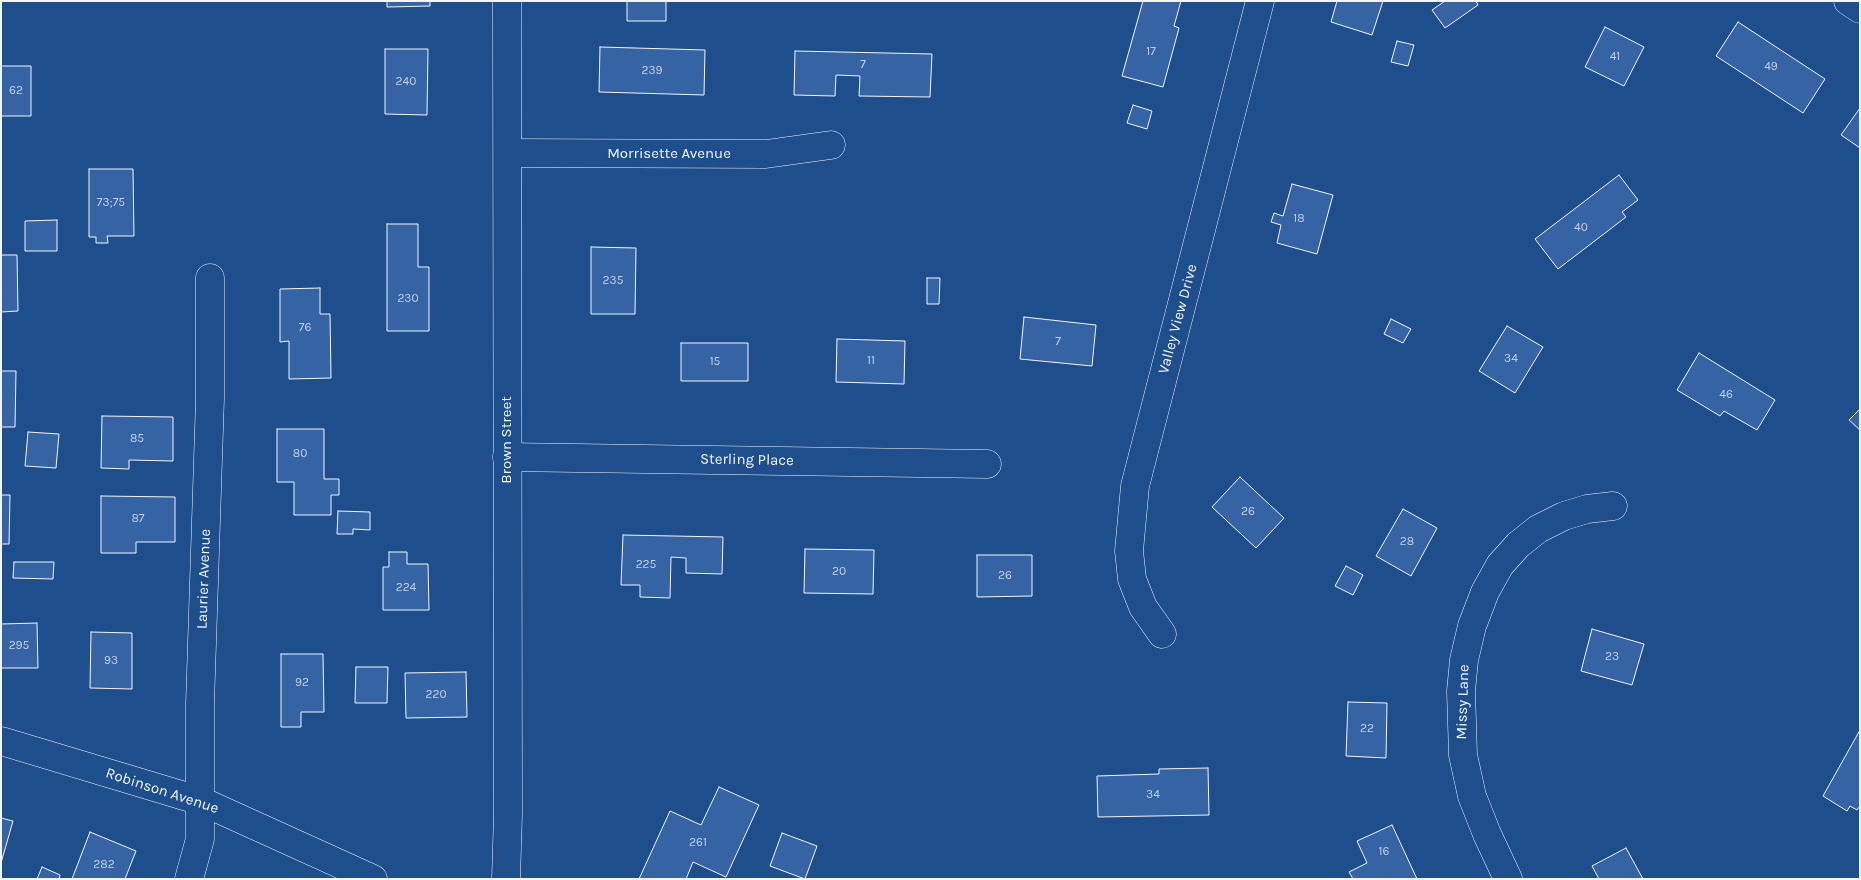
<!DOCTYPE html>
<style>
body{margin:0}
#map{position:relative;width:1861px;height:880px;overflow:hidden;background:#1f4e8c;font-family:Karla,sans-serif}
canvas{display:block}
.frame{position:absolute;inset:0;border:2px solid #f2f6ff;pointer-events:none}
</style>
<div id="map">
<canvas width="1861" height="880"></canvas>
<div class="frame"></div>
</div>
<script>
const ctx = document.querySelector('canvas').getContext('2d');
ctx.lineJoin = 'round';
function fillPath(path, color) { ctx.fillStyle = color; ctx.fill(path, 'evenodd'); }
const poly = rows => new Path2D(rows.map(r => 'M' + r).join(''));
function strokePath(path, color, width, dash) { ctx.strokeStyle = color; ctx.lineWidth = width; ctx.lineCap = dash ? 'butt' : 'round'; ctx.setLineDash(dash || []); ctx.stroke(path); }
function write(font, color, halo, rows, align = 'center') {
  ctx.font = font + ' Karla,sans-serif'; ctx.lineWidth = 4; ctx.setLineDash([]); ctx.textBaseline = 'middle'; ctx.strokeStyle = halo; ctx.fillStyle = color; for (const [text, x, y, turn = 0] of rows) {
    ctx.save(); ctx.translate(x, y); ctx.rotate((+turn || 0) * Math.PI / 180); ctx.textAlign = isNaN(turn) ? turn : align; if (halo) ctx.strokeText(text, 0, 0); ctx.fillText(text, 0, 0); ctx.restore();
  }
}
const building = poly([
 [387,1,430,1,430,6,387,7,387,1],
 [627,1,666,1,666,21,627,21,627,1],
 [1143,1,1181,1,1174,26,1179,28,1163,87,1122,76,1143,1],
 [1337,1,1383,1,1372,35,1331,22,1337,1],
 [1445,1,1476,1,1478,5,1445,28,1432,10,1445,1],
 [1738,22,1825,79,1803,113,1716,56,1738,22],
 [1605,27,1644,47,1624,86,1585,67,1605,27],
 [1397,41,1414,45,1408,66,1391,62,1397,41],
 [600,47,705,50,704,95,599,92,600,47],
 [385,49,428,49,427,115,385,114,385,49],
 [795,51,932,54,930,97,859,96,860,76,836,75,835,96,794,95,795,51],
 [1,66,31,66,31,116,1,116,1,66],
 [1133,105,1152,111,1147,129,1127,123,1133,105],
 [1860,108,1860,148,1841,135,1860,108],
 [89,169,133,169,134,236,107,236,108,243,96,243,96,237,89,237,89,169],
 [1619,175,1638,200,1622,212,1626,217,1558,269,1535,239,1619,175],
 [1292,184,1333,195,1317,254,1277,243,1281,225,1271,222,1274,213,1283,216,1292,184],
 [57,220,57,251,25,251,25,221,57,220],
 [387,224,418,224,418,267,429,267,429,331,387,331,387,224],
 [591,247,636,248,635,314,591,314,591,247],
 [1,255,17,255,18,311,1,312,1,255],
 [927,278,940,278,939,304,927,304,927,278],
 [320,288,320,314,330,314,331,378,289,379,289,341,280,342,280,289,320,288],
 [1024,317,1096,325,1092,366,1020,359,1024,317],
 [1391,319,1411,329,1403,343,1384,334,1391,319],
 [1507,326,1543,347,1515,393,1479,371,1507,326],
 [837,339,905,341,904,384,836,382,837,339],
 [681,343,748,343,748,381,681,381,681,343],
 [1699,353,1775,400,1757,430,1724,411,1720,416,1677,390,1699,353],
 [1,371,16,371,15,427,1,427,1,371],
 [1860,409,1860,430,1849,420,1860,409],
 [102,416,173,417,173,461,129,460,129,469,101,468,102,416],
 [277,429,324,429,324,479,339,479,339,495,331,495,331,515,294,515,294,482,277,482,277,429],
 [28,432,59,434,56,468,25,466,28,432],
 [1240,477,1284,518,1256,548,1212,507,1240,477],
 [1,495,10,495,9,544,1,544,1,495],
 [101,496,175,497,175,542,136,542,136,553,101,553,101,496],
 [1403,509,1437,528,1411,576,1376,556,1403,509],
 [338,511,370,512,370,530,353,529,353,534,337,534,338,511],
 [623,535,723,537,722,574,686,573,686,558,671,557,670,598,640,597,640,585,621,585,623,535],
 [805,549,874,550,873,594,804,593,805,549],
 [389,552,407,552,407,564,428,564,429,610,383,610,383,567,389,567,389,552],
 [977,555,1032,555,1032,596,977,597,977,555],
 [14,562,54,562,53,579,13,578,14,562],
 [1346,566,1363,575,1353,595,1335,586,1346,566],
 [37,623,38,668,1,668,1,624,37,623],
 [1592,629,1644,644,1632,685,1581,671,1592,629],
 [91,632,132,633,132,689,90,688,91,632],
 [281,654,323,654,324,712,301,712,301,727,281,727,281,654],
 [356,667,388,667,387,703,355,703,356,667],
 [466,672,467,717,406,718,405,673,466,672],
 [1348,702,1387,703,1386,758,1346,756,1348,702],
 [1860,730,1860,806,1857,810,1850,806,1847,811,1823,796,1860,730],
 [1208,768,1209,815,1098,817,1097,776,1159,774,1159,769,1208,768],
 [719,787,759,805,726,877,693,862,686,879,639,879,670,811,701,825,719,787],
 [1,818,13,821,1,863,1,818],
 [1392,825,1417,879,1353,879,1349,872,1367,863,1357,841,1392,825],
 [90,832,136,851,125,879,72,879,90,832],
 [782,833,817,846,805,879,770,866,782,833],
 [1626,848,1643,879,1599,879,1592,866,1626,848],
 [42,867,60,875,59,879,37,879,42,867]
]);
fillPath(building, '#3563a3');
strokePath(building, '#f2f6ff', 1);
const street = poly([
 [1848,1,1860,9],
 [508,153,766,154,831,145],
 [507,457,987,464],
 [1162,634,1143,607,1132,579,1129,551,1135,486,1260,1],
 [1,741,201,801,373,879],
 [189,879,200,839,200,704,210,398,210,278],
 [1508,879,1487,834,1472,796,1463,755,1461,691,1464,660,1472,626,1485,592,1500,565,1518,545,1538,529,1564,516,1587,509,1613,506]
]);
const secondary = poly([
 [506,879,508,814,507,1]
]);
strokePath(street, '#f2f6ff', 29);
strokePath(secondary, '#f2f6ff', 29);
strokePath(street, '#1f4e8c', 28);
strokePath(secondary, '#1f4e8c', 28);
write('12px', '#c3d1e8', null, [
 ["17",1151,52],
 ["41",1615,57],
 ["7",863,65],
 ["49",1771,67],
 ["239",652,71],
 ["240",406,82],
 ["62",16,91],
 ["73;75",111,203],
 ["18",1299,219],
 ["40",1581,228],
 ["235",613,281],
 ["230",408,299],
 ["76",305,328],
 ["7",1058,342],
 ["34",1511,359],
 ["11",871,361],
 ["15",715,362],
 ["46",1726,395],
 ["85",137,439],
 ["80",300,454],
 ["26",1248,512],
 ["87",138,519],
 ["28",1407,542],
 ["225",646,565],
 ["20",839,572],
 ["26",1005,576],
 ["224",406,588],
 ["295",19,646],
 ["23",1612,657],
 ["93",111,661],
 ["92",302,683],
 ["220",436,695],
 ["22",1367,729],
 ["34",1153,795],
 ["261",698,843],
 ["16",1384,852],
 ["282",104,865]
]);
write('15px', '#f2f6ff', '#1f4e8c', [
 ["Morrisette Avenue",669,154],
 ["Valley View Drive",1178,319,-75],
 ["Brown Street",507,440,-90],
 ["Sterling Place",747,460,1],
 ["Laurier Avenue",204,579,-88],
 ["Missy Lane",1463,702,-88],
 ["Robinson Avenue",162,791,18]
]);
</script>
